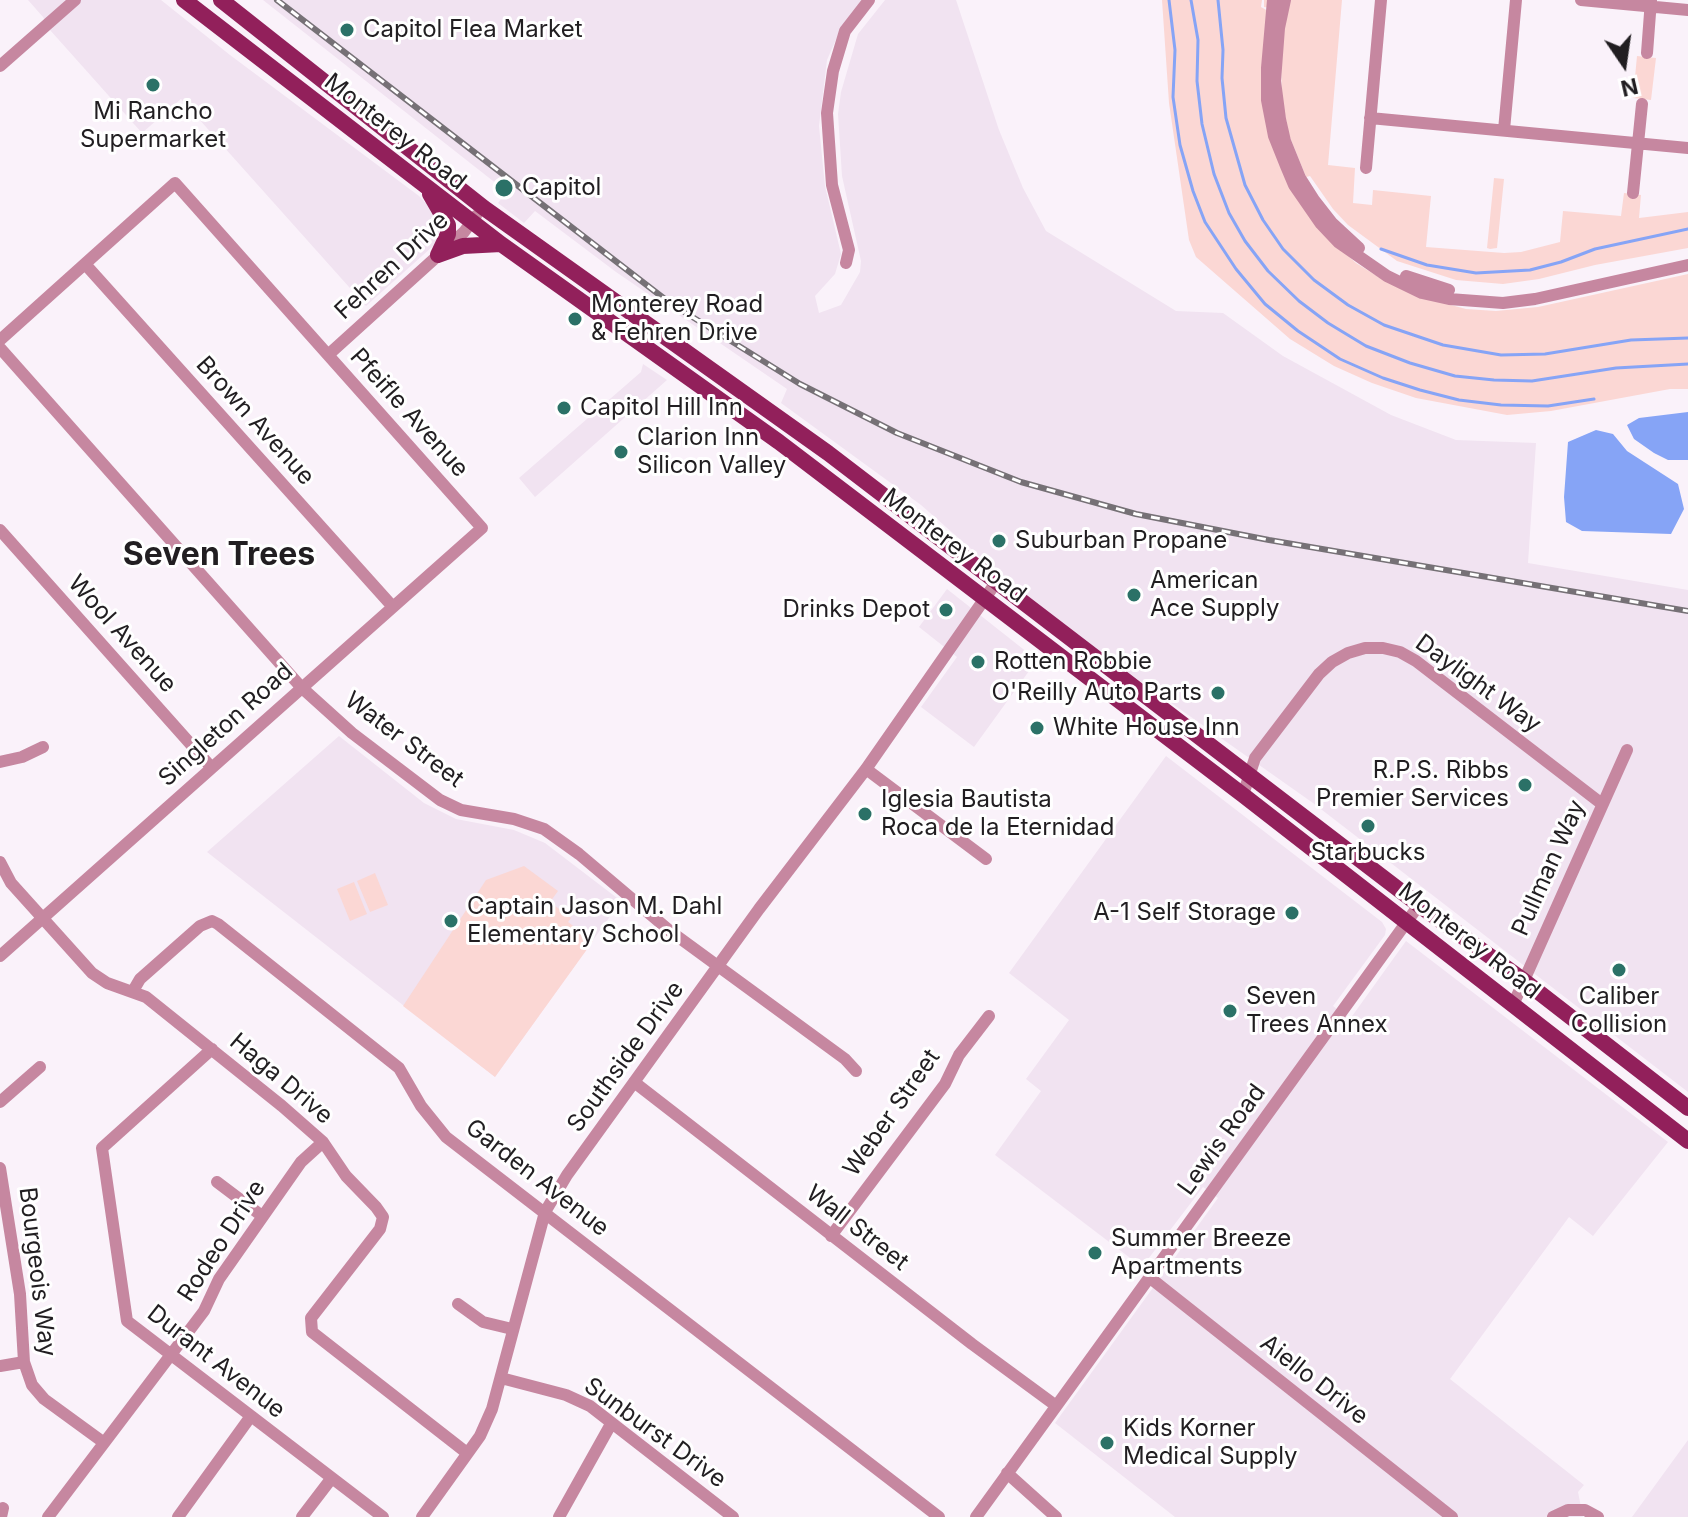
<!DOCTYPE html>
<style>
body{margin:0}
#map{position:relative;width:1688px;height:1517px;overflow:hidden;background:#faf2fa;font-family:Inter,sans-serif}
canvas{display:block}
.north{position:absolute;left:1584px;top:24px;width:80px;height:80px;-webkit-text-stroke:6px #fff;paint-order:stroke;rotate:167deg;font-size:22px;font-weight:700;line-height:32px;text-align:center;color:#211e21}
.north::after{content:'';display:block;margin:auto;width:28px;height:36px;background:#211e21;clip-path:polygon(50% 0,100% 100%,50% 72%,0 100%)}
</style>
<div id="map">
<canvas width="1688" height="1517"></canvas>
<div class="north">N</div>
</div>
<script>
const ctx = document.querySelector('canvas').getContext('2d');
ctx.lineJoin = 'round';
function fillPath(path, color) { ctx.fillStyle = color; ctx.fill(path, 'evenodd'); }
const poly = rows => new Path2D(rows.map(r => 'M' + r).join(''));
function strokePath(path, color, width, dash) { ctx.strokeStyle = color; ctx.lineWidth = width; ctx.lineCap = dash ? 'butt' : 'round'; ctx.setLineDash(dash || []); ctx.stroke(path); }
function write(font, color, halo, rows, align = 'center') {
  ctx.font = font + ' Inter,sans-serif'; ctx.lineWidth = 6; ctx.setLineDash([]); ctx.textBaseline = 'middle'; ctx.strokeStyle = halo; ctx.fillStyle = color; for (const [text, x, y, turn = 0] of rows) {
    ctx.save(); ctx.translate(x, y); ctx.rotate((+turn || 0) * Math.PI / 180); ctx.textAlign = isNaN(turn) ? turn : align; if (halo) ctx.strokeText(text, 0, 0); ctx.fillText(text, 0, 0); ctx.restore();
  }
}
fillPath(poly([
 [28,0,161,0,230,55,419,196,440,218,441,239,366,306,181,99,142,133,50,30,43,17],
 [263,0,862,0,841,28,827,60,819,126,825,186,841,254,835,274,815,296,819,313,841,305,860,272,861,261,842,176,838,114,841,92,858,34,885,0,956,0,999,130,1023,188,1046,231,1176,311,1223,313,1283,356,1391,415,1456,440,1536,443,1528,563,1688,590,1688,1092,1313,803,1045,614,921,505,781,403,787,389,616,272,535,211,524,223,498,203,507,192],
 [643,364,667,380,535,497,519,478,641,372],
 [947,589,1037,660,974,747,921,707,957,657,919,627],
 [339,736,424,803,456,819,514,830,545,843,621,901,495,1077,207,852],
 [1166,756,1382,922,1386,929,1385,935,1333,1006,1350,1019,1406,941,1668,1142,1593,1236,1569,1217,1450,1379,1584,1485,1578,1492,1583,1517,1175,1517,1055,1423,1218,1198,1203,1187,1142,1267,995,1155,1041,1091,1026,1079,1069,1020,1009,973],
 [1688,1440,1688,1517,1632,1517]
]), '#f1e3f1');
fillPath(poly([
 [1162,0,1262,0,1261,7,1268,11,1262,82,1336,245,1356,263,1385,281,1421,297,1466,309,1496,311,1538,307,1688,274,1688,389,1670,389,1551,411,1507,415,1416,398,1372,383,1334,366,1290,339,1196,257,1189,240,1169,103],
 [1264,0,1342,0,1328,165,1355,168,1353,203,1372,205,1373,190,1431,196,1426,247,1504,253,1521,252,1560,242,1563,211,1621,216,1624,193,1641,195,1639,218,1688,212,1688,248,1595,265,1539,279,1503,284,1456,280,1397,261,1348,225,1333,209,1310,176,1306,177,1289,135,1282,100,1281,67,1285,10,1264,7],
 [1637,56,1656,58,1651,100,1633,98],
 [1494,178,1504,179,1497,248,1490,249,1487,248],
 [524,866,558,891,550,902,571,918,568,922,593,941,495,1077,403,1006,486,880],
 [375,873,388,905,370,912,357,881],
 [354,882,367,914,350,921,337,889]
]), '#fbd7d4');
fillPath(poly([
 [1688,412,1688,460,1668,460,1654,453,1634,439,1627,425,1639,418],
 [1596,430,1613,434,1627,451,1678,484,1684,509,1671,534,1582,531,1566,522,1564,497,1568,442]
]), '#86a4f6');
strokePath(poly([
 [1169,0,1175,50,1173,97,1180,145,1193,191,1205,222,1236,269,1265,304,1298,331,1340,359,1383,378,1420,390,1459,400,1501,405,1548,406,1594,399],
 [1191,0,1198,40,1197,81,1202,124,1214,174,1229,213,1245,241,1268,271,1299,301,1328,323,1366,346,1410,363,1455,376,1494,380,1532,381,1616,368,1688,364],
 [1218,0,1223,50,1222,78,1226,118,1245,185,1263,220,1283,249,1314,280,1348,305,1384,325,1443,345,1501,355,1545,354,1631,340,1688,338],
 [1381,249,1427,265,1476,273,1530,270,1561,262,1595,249,1688,229]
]), '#86a4f6', 3);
strokePath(poly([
 [1273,0,1267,68,1267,100,1274,136,1286,166,1294,185,1321,224,1338,242,1387,276,1422,293,1449,299,1503,303,1535,299,1688,265],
 [1285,0,1279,28,1275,81,1280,119,1285,141,1300,178,1314,200,1332,223,1359,248],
 [1581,0,1688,10],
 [1647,53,1651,0],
 [0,66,75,0],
 [1370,118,1688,148],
 [1504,130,1516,0],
 [1366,168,1381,0],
 [1633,193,1642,104],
 [846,263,849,250,832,185,827,113,833,71,845,31,869,0],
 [85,264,393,607],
 [1406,276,1449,290],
 [0,340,175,183,482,528,0,956],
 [0,348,301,687,352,733,440,800,461,810,514,819,544,829,579,854,670,931,845,1059,856,1071],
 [328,355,464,232,476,216],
 [0,530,211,767],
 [0,762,22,757,43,747],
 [866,769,986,859],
 [1243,795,1255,758,1319,674,1332,662,1348,653,1365,648,1383,648,1400,652,1416,661,1602,804],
 [0,862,11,883,92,973,107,983,146,997,282,1106,323,1142,346,1176,376,1207,383,1217,380,1229,311,1318,312,1332,467,1453],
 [133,991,140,979,200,926,212,921,218,924,399,1068,421,1106,446,1137,939,1517],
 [1513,1005,1627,750],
 [212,1049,102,1148,127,1321,383,1517],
 [634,1082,972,1344,1055,1405],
 [0,1102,40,1067],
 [0,1168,20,1294,24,1362,32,1385,44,1399,103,1442],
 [217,1182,262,1216],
 [831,1236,945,1084,959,1055,989,1016],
 [1149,1277,1452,1517],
 [458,1304,483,1322,512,1329],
 [0,1366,24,1362],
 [501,1378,566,1395,590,1406,733,1517],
 [1007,1473,1056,1517],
 [1,1517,3,1508],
 [48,1517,204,1311,219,1279,301,1162,323,1142],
 [178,1517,251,1416],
 [302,1517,331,1479],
 [422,1517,480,1436,492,1409,545,1212,567,1175,759,909,866,769,997,581],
 [559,1517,611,1424],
 [976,1517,1419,905],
 [1553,1517,1568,1510,1585,1510,1598,1517]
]), '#c687a0', 12);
strokePath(poly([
 [184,0,501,244,779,442,1243,795,1688,1141],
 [221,0,484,208,828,453,1419,905,1523,980,1688,1108],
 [430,194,448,225,448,234,438,255],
 [438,255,463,246,501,244]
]), '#92205b', 16);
const rail = poly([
 [277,0,670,303,800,384,897,433,1021,482,1136,514,1269,540,1688,611]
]);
strokePath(rail, '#767176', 6);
strokePath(rail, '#fff', 3, [9]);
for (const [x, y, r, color] of [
 [347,30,8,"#2b7167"],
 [153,85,8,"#2b7167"],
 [504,188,10,"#2b7167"],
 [575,319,8,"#2b7167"],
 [564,408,8,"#2b7167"],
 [621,452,8,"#2b7167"],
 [999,541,8,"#2b7167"],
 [1134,595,8,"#2b7167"],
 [946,610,8,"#2b7167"],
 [978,662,8,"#2b7167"],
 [1218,693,8,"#2b7167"],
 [1037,728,8,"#2b7167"],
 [1525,785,8,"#2b7167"],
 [865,814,8,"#2b7167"],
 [1368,826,8,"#2b7167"],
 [1292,913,8,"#2b7167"],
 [451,921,8,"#2b7167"],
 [1619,970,8,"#2b7167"],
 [1230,1011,8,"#2b7167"],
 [1095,1253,8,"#2b7167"],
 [1107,1443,8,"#2b7167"]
]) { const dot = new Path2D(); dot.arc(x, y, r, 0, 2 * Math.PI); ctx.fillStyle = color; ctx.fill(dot); strokePath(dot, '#fff', 3); }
write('24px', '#211e21', '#fff', [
 ["Capitol Flea Market",363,30],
 ["Mi Rancho",153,112,"center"],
 ["Supermarket",153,140,"center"],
 ["Capitol",522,188],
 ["Monterey Road",591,305],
 ["& Fehren Drive",591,333],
 ["Capitol Hill Inn",580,408],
 ["Clarion Inn",637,438],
 ["Silicon Valley",637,466],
 ["Suburban Propane",1015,541],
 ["American",1150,581],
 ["Ace Supply",1150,609],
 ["Drinks Depot",930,610,"right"],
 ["Rotten Robbie",994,662],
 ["O'Reilly Auto Parts",1202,693,"right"],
 ["White House Inn",1053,728],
 ["R.P.S. Ribbs",1509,771,"right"],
 ["Premier Services",1509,799,"right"],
 ["Iglesia Bautista",881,800],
 ["Roca de la Eternidad",881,828],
 ["Starbucks",1368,853,"center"],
 ["Captain Jason M. Dahl",467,907],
 ["Elementary School",467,935],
 ["A-1 Self Storage",1276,913,"right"],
 ["Seven",1246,997],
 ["Trees Annex",1246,1025],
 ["Caliber",1619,997,"center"],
 ["Collision",1619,1025,"center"],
 ["Summer Breeze",1111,1239],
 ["Apartments",1111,1267],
 ["Kids Korner",1123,1429],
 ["Medical Supply",1123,1457]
], 'left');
write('24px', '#211e21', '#fff', [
 ["Monterey Road",395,132,38],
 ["Fehren Drive",392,266,-43],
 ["Pfeifle Avenue",409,413,48],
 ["Brown Avenue",255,421,48],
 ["Monterey Road",954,546,37],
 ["Wool Avenue",122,634,48],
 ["Daylight Way",1478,684,36],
 ["Singleton Road",226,725,-42],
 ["Water Street",404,740,37],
 ["Pullman Way",1549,868,-66],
 ["Monterey Road",1469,941,38],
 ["Southside Drive",626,1057,-54],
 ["Haga Drive",281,1079,40],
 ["Weber Street",892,1113,-55],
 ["Lewis Road",1222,1140,-54],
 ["Garden Avenue",537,1178,38],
 ["Wall Street",857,1228,38],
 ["Rodeo Drive",222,1241,-57],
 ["Bourgeois Way",37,1272,83],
 ["Durant Avenue",216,1362,38],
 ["Aiello Drive",1314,1380,38],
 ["Sunburst Drive",655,1433,36]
]);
write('bold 32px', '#211e21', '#fff', [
 ["Seven Trees",219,555]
]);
</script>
